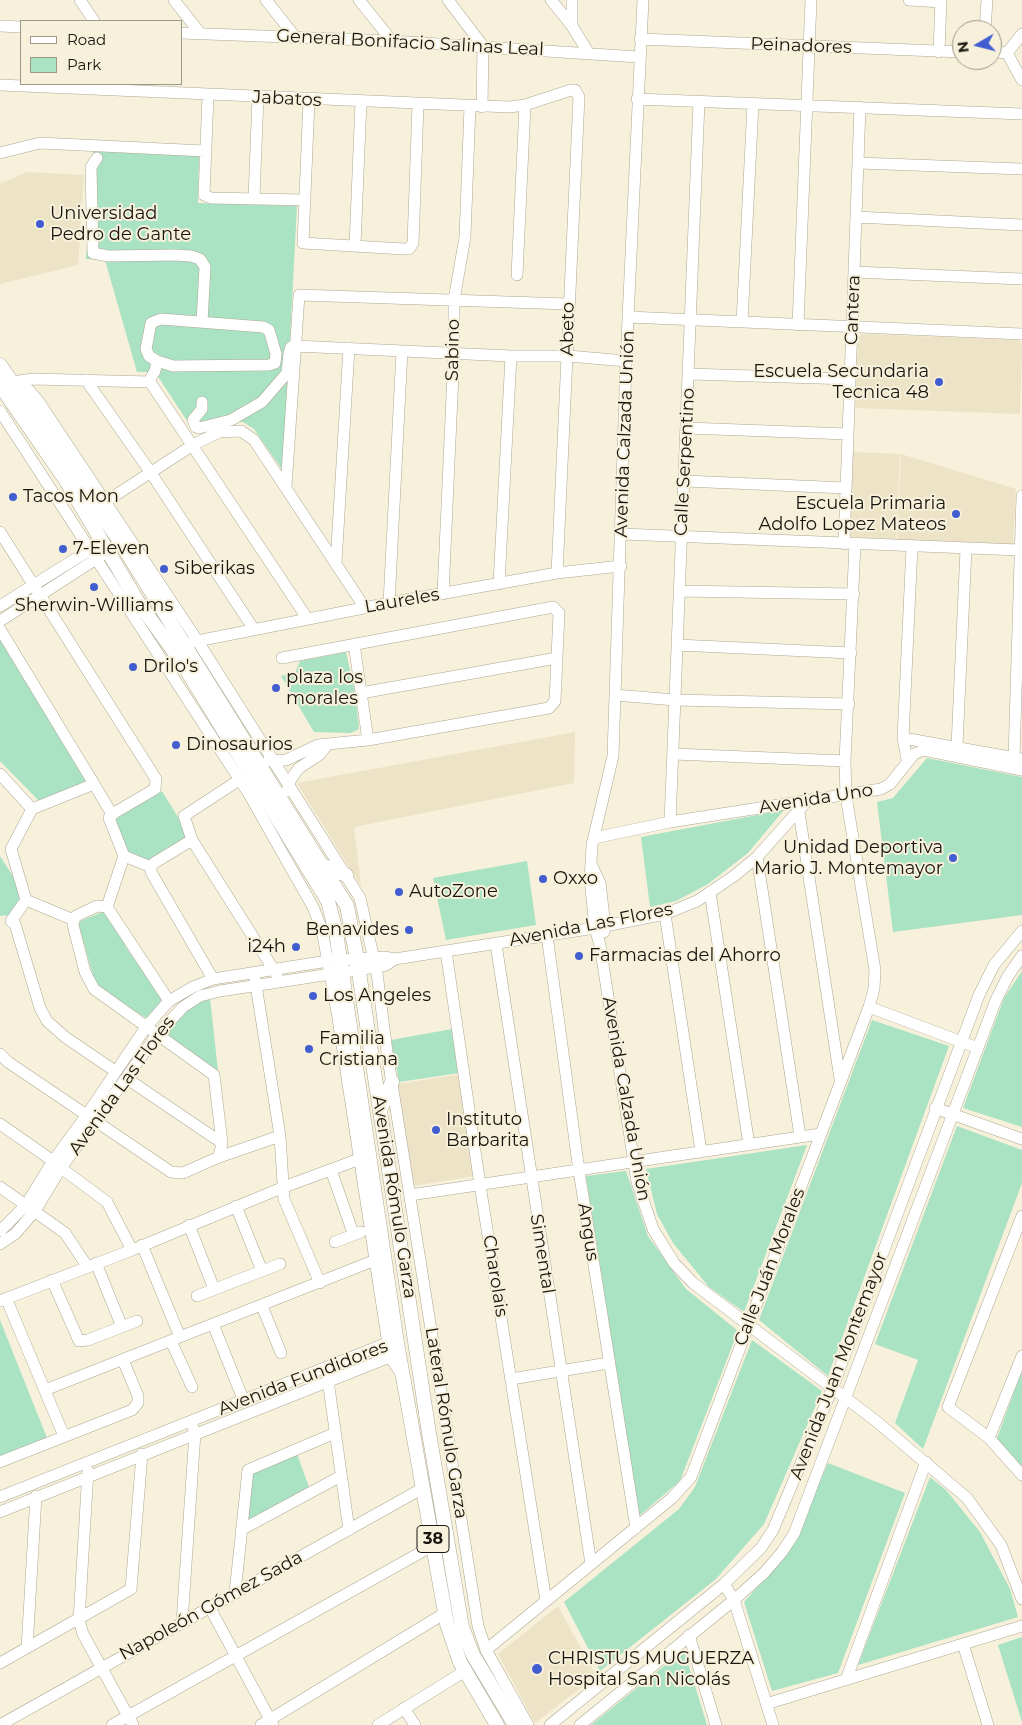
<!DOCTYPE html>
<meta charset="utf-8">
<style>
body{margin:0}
#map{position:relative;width:1022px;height:1725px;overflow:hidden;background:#f7f0db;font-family:Montserrat,sans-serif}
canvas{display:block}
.legend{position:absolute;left:20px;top:20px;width:162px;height:65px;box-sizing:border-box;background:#f7f0db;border:1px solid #9d9889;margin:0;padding:6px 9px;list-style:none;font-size:15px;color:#17150e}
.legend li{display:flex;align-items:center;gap:10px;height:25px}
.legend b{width:25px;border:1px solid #9d9889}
.north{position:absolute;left:952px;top:20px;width:50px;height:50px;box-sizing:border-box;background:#f7f0db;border:1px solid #9d9889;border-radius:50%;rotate:262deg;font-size:14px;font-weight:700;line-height:20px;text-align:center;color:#17150e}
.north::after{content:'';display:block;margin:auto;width:18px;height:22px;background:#415dd0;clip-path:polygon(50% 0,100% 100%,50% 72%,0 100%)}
</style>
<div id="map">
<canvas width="1022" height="1725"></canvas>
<ul class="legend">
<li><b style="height:6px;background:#fff"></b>Road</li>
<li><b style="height:14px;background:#aae2c4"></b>Park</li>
</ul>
<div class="north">N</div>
</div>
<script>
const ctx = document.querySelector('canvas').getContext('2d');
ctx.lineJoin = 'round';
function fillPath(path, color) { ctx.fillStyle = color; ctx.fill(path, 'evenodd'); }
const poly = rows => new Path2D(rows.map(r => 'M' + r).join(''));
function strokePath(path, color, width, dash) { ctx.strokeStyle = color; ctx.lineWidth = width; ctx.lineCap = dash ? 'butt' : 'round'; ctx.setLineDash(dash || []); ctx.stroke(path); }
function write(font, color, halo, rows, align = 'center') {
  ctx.font = font + ' Montserrat,sans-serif'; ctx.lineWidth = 4; ctx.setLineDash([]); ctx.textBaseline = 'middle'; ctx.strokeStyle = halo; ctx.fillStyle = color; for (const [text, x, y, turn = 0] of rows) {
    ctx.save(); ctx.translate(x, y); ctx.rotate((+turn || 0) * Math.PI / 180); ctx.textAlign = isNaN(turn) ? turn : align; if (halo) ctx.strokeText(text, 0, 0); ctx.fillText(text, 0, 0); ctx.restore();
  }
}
fillPath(poly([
 [27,172,84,175,78,265,0,284,0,184],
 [861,334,1019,340,1022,344,1020,414,855,408,858,339],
 [853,452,900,454,896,539,852,537,850,535],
 [901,454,1016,489,1013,544,897,540],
 [575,732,574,783,354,827,361,886,297,783],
 [461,1074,475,1176,413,1186,398,1084],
 [558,1606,596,1676,535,1723,498,1654]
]), '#ede3c7');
fillPath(poly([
 [93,151,199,156,198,203,297,206,283,471,254,429,243,422,223,421,195,433,155,372,137,372,105,260,86,259],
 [0,637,90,780,39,801,0,761],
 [346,652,355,693,359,729,351,733,314,732,281,676,295,673,300,661],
 [927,758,1022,777,1022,915,893,932,877,802,893,798],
 [162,791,190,837,146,863,131,858,113,817,118,817],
 [784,810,748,853,708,884,676,901,650,907,641,837],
 [0,856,13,876,23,899,10,915,0,916],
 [527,861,536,925,446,940,433,878],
 [107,910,127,949,163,1000,148,1019,111,996,100,988,94,979,78,922],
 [1022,971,1022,1127,963,1108,1004,998],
 [210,998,218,1071,165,1034,173,1021,194,1005],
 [872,1020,949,1046,828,1376,759,1320],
 [452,1029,459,1073,399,1082,391,1040],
 [957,1126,1022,1150,1022,1183,923,1449,895,1423,918,1360,875,1344],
 [807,1145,744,1312,709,1287,673,1243,657,1214,646,1169],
 [626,1171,648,1236,686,1289,738,1331,680,1481,639,1516,586,1176],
 [0,1320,47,1438,0,1457],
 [752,1340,822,1391,764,1524,716,1579,600,1671,564,1602,679,1509,695,1487],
 [1022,1370,1022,1472,996,1441],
 [297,1454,309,1487,245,1522,248,1471],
 [828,1463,905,1493,838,1673,772,1691,744,1602,787,1554],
 [930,1477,946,1490,980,1532,1010,1589,1018,1617,858,1665],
 [1022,1637,1022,1722,998,1645],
 [684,1650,707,1725,591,1725]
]), '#aae2c4');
const minor = poly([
 [80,0,94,21],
 [174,0,200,33],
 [266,0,296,38],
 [359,0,392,41],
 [448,0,483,46,482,107],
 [551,0,572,26,588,52],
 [643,0,626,361,613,756,592,845,590,879,595,928,600,945,637,1182,653,1229,674,1263,693,1283,876,1421,967,1498,1001,1545,1022,1599],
 [909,0,941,2],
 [0,26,21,27],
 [572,26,572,0],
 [985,30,987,0],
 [181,33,392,41,638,57],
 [640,39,962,52],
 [939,52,941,0],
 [992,52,1007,53],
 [1007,53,1022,80],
 [1007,53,1022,34],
 [0,85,509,107,525,105,571,90,575,90,579,97,557,573],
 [208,96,204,195,211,198,305,200],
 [637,99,1022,114],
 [309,100,303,243,404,249,409,249,413,243,418,105],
 [0,153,40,143,205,151],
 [97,158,91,167,93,253,108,256,175,255,191,256,200,259,205,267,202,322],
 [858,163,1022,169],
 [254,198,258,97],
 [856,217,1022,225],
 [355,245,361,102],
 [854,272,1022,279],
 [517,275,525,105],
 [628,317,1022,334],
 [742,322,753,104],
 [798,325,811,0],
 [689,374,850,379],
 [86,380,151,473,253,628],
 [149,381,155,371,157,361,173,366,269,365,275,363,276,354,269,330,263,327,161,319,151,323,146,349,149,356,157,361],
 [12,382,33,379,150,382,307,618],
 [13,383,29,390,39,402,197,640,360,898,377,973,387,1052,478,1626,486,1650,528,1725],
 [202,402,202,409,193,420,196,427,199,428,231,420,262,402,287,373,289,353,291,347,295,346,511,356,568,356,626,361],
 [0,411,249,794,313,907,322,930,337,1012,390,1357,402,1375],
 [687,428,848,434],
 [685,481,846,488],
 [286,487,299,295,568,304],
 [105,502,193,445,219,432,241,431,254,440,365,608],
 [0,532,156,779,155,789,114,813,109,818,124,856],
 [622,534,1019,550],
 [844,544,860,107],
 [336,563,349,348],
 [499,584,511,356],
 [679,591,854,594],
 [443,594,454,352,454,300,465,237,470,106],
 [389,603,402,351],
 [0,606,96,546],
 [0,621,104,554],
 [0,629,94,784,110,811,114,813],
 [192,642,389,603,557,573,621,566],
 [354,644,368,740],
 [677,645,851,653],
 [361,693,557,658],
 [615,695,675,700,849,704],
 [903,738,1022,759],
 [957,746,966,549],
 [673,754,845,761],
 [1014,758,1022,496],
 [907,760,903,738,912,547],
 [268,761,286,760,318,745,368,740,549,708,555,701,559,613,553,607,282,658],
 [0,774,32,809],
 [239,780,184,816,192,840,277,975],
 [287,791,291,779,299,768,319,755,327,745],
 [32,809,94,784],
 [799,812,840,1079],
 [670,822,699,102],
 [594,838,670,822,881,789,890,784,914,754,924,750,1022,770],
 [124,856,151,867],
 [757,857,800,1136],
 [592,866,600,883,605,926,604,932],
 [151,867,151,872,213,979],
 [151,867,154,863,192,840],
 [710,892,749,1145],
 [26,900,11,849,32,809],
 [26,900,74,920],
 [107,907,169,1001],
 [107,907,124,856],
 [665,914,701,1151],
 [74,920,73,925,85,972,94,989,214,1075,222,1143,219,1157],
 [74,920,76,916,97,906,107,907],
 [11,921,15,924,40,1008,47,1021,65,1037,115,1071],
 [11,921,26,900],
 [547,935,579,1171,636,1528],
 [496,944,591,1564],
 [446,951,480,1185,546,1601],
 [255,979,280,1136,284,1199,320,1283],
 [869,1007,978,1048],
 [0,1054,8,1062,171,1172,183,1173,219,1157,280,1136],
 [126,1078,222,1143],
 [935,1108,1022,1139],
 [0,1124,53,1161],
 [61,1168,107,1202,132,1250],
 [331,1170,353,1233],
 [0,1187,65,1233,87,1266],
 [410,1195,820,1134],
 [236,1206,262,1271],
 [1022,1216,948,1407,989,1438,1022,1475],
 [189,1225,214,1289],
 [0,1231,26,1205,53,1161,86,1116,146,1027,169,1001,193,987,213,979,328,961,384,957,395,959,446,951,595,928,665,914,697,901,734,876,757,857,807,801],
 [335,1242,361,1232],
 [0,1244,15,1234,35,1211,61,1168,157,1035,183,1007,200,996,220,991,376,967,386,965,395,959],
 [142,1245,180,1337],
 [96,1263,122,1327],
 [52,1280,79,1341,88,1340,137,1321],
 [197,1296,280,1264],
 [6,1298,64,1436],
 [0,1301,132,1250,284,1187,365,1157],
 [262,1306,281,1353],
 [213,1324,243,1399],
 [171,1341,192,1387],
 [327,1373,349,1530],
 [511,1379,609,1363],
 [45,1390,373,1261],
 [989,1438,1022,1356],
 [0,1462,132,1410,138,1403,138,1396,123,1360],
 [88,1471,79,1620,83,1634,133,1725],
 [0,1497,387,1343,397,1343,390,1357,0,1512],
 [241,1530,341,1476],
 [724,1584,734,1600,773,1725],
 [235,1593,248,1470,335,1433],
 [210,1608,273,1725],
 [182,1622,195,1433,193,1427],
 [689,1635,716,1725],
 [963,1644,988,1725],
 [27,1648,36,1496],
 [486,1650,672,1498,691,1477,869,1007,874,989,875,970,846,796,845,761,855,544],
 [0,1663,131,1589,142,1454],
 [846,1680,926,1462],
 [766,1704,1022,1626],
 [404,1708,415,1725],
 [0,1725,423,1488],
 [112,1725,434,1545],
 [261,1725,445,1613],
 [378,1725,465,1671],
 [550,1725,724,1584,761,1548,773,1530,832,1389,979,995,994,965,1022,931],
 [580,1725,734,1600,764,1573,782,1552,794,1534,996,1000,1008,976,1022,956]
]);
const major = poly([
 [0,365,121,543,347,906,357,959,428,1427,462,1627,473,1655,515,1725],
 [0,385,65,479,138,602,183,664,328,901,336,932,397,1343,447,1624,460,1662,497,1725],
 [324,866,346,875],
 [381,1108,392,1082]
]);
strokePath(minor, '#ada792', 12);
strokePath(major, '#ada792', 15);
strokePath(minor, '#fff', 11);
strokePath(major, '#fff', 14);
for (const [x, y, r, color] of [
 [40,224,5,"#415dd0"],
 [939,382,5,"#415dd0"],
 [13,497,5,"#415dd0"],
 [956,514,5,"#415dd0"],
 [63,549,5,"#415dd0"],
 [164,569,5,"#415dd0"],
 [94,587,5,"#415dd0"],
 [133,667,5,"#415dd0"],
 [276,688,5,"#415dd0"],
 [176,745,5,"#415dd0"],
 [953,858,5,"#415dd0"],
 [543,879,5,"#415dd0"],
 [399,892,5,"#415dd0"],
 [409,930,5,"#415dd0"],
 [296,947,5,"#415dd0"],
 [579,956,5,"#415dd0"],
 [313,996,5,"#415dd0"],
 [309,1049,5,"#415dd0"],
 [436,1130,5,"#415dd0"],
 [537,1669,6,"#415dd0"]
]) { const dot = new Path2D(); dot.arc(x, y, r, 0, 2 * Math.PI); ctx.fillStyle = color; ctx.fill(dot); strokePath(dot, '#f7f0db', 2); }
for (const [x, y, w] of [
 [433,1539,32]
]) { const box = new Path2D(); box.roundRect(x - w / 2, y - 13.5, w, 27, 4); ctx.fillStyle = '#f7f0db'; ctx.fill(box); strokePath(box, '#17150e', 1); }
write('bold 16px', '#17150e', null, [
 ["38",433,1539]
]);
write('18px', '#17150e', '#f7f0db', [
 ["General Bonifacio Salinas Leal",410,43,3],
 ["Peinadores",801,46,2],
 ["Jabatos",287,99,3],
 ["Cantera",853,310,-88],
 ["Abeto",568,329,-89],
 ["Sabino",453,350,-89],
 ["Avenida Calzada Unión",625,434,-88],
 ["Calle Serpentino",685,462,-87],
 ["Laureles",402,601,-10],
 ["Avenida Uno",816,799,-9],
 ["Avenida Las Flores",591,925,-11],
 ["Avenida Las Flores",122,1086,-54],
 ["Avenida Calzada Unión",626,1099,80],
 ["Avenida Rómulo Garza",394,1197,81],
 ["Angus",588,1232,81],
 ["Simental",542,1254,81],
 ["Calle Juán Morales",770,1267,-69],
 ["Charolais",495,1276,81],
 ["Avenida Juan Montemayor",839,1366,-69],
 ["Avenida Fundidores",303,1378,-21],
 ["Lateral Rómulo Garza",446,1423,81],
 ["Napoleón Gómez Sada",211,1606,-29]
]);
write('18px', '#17150e', '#f7f0db', [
 ["Universidad",50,214],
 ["Pedro de Gante",50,235],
 ["Escuela Secundaria",929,372,"right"],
 ["Tecnica 48",929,393,"right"],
 ["Tacos Mon",23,497],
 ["Escuela Primaria",946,504,"right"],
 ["Adolfo Lopez Mateos",946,525,"right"],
 ["7-Eleven",73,549],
 ["Siberikas",174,569],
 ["Sherwin-Williams",94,606,"center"],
 ["Drilo's",143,667],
 ["plaza los",286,678],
 ["morales",286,699],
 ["Dinosaurios",186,745],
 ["Unidad Deportiva",943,848,"right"],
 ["Mario J. Montemayor",943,869,"right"],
 ["Oxxo",553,879],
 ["AutoZone",409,892],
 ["Benavides",399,930,"right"],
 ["i24h",286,947,"right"],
 ["Farmacias del Ahorro",589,956],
 ["Los Angeles",323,996],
 ["Familia",319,1039],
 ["Cristiana",319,1060],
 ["Instituto",446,1120],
 ["Barbarita",446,1141],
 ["CHRISTUS MUGUERZA",548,1659],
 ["Hospital San Nicolás",548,1680]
], 'left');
</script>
